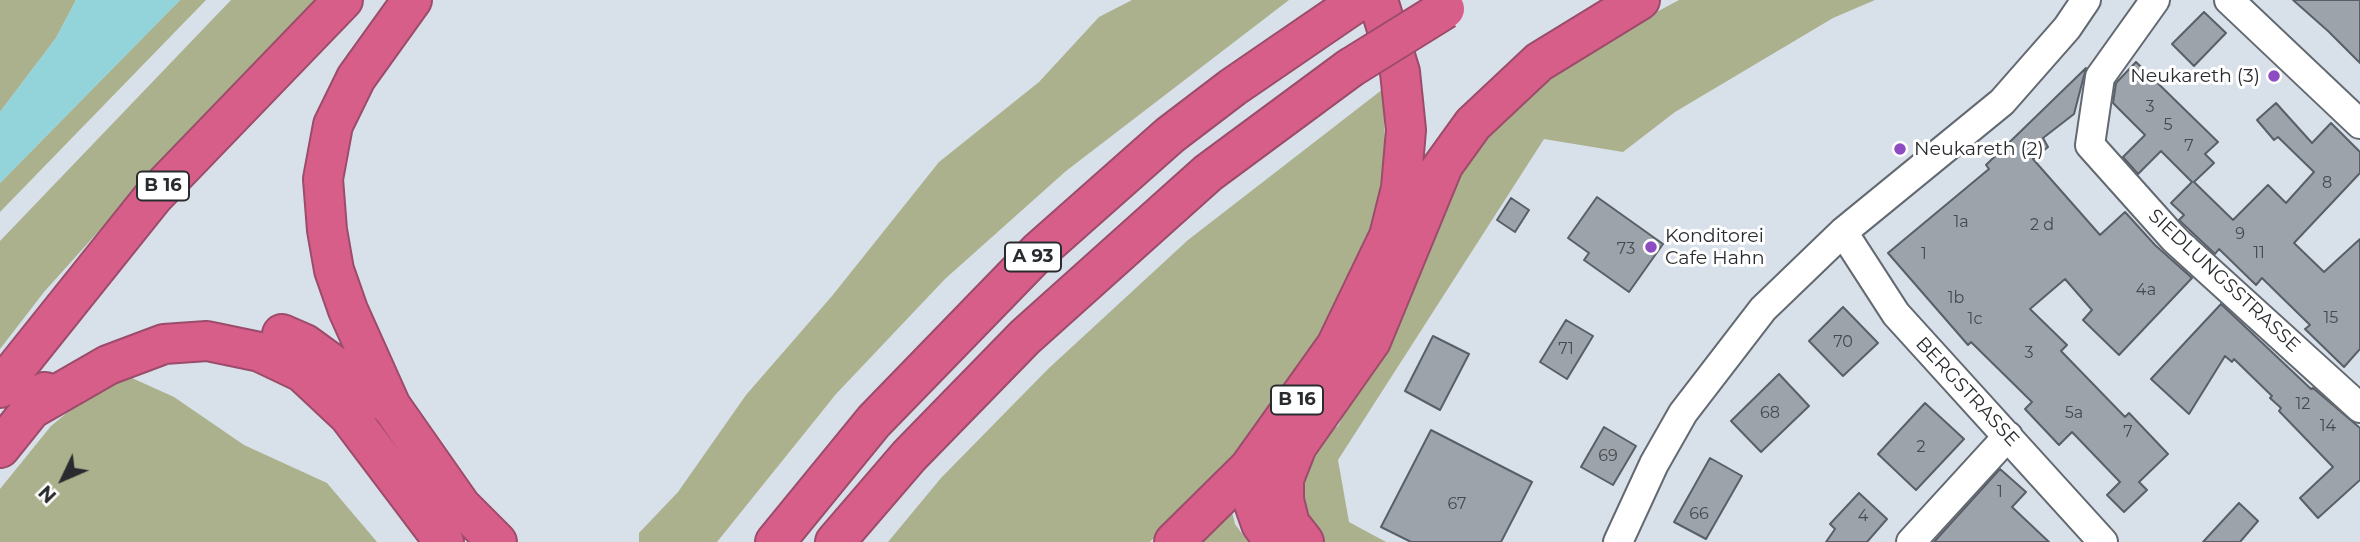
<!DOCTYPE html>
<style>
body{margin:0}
#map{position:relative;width:2360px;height:542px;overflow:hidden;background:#d8e0e9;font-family:Montserrat,sans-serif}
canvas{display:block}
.north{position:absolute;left:28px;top:444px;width:70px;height:70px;-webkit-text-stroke:5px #fff;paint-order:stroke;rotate:226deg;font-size:19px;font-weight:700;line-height:28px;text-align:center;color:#292c2f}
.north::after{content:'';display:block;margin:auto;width:24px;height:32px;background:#292c2f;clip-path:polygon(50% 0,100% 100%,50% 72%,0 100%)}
</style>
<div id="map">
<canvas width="2360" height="542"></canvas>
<div class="north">N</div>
</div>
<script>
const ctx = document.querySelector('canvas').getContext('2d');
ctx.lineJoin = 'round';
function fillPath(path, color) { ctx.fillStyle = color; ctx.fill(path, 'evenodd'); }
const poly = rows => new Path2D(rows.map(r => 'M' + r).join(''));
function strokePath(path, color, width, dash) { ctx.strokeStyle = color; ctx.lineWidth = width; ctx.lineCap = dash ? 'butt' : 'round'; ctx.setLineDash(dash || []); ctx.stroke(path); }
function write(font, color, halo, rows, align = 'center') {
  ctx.font = font + ' Montserrat,sans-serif'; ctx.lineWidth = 6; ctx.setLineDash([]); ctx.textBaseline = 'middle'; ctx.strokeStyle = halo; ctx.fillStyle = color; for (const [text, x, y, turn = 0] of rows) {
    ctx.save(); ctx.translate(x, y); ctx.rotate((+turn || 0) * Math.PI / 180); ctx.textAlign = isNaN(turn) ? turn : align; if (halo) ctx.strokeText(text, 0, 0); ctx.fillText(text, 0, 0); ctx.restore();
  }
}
fillPath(poly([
 [0,0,76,0,56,38,0,112],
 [180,0,206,0,0,212,0,183],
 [231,0,319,0,243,74,132,194,44,292,0,349,0,241],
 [1132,0,1289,0,1066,171,945,279,836,394,717,542,639,542,639,533,678,492,746,395,832,296,939,162,1039,82,1099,17],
 [1679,0,1875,0,1833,18,1675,112,1623,152,1544,139,1338,460,1349,522,1386,542,1320,542,1303,508,1305,474,1324,434,1338,426,1390,324,1439,209,1477,146,1529,92,1608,38],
 [1383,89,1385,151,1379,200,1366,250,1341,306,1248,439,1150,542,888,542,941,478,1048,369,1188,240],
 [132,378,174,397,244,445,327,483,377,542,0,542,0,489,51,426,91,393],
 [1232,512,1235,524,1248,542,1202,542]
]), '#abb18d');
fillPath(poly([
 [76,0,180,0,0,183,0,112,56,38]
]), '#93d3da');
const building = poly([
 [2293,0,2360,0,2360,63,2328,31,2293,0],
 [2204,12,2226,33,2194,66,2172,44,2204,12],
 [2136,62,2218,142,2205,154,2214,163,2194,182,2233,220,2268,185,2286,203,2314,172,2278,137,2274,140,2257,120,2276,103,2312,143,2331,123,2360,152,2360,173,2294,243,2324,272,2360,239,2360,349,2344,367,2305,329,2310,325,2262,278,2256,285,2219,249,2215,254,2179,220,2184,215,2171,203,2192,182,2161,151,2138,174,2123,157,2145,135,2113,103,2116,83,2136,62],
 [2086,68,2074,114,2043,138,2048,147,2033,159,2100,235,2125,212,2155,245,2192,278,2119,355,2083,320,2092,310,2065,279,2030,309,2067,345,2061,351,2125,417,2129,413,2168,454,2139,482,2147,490,2124,512,2107,495,2120,482,2072,432,2059,445,2025,409,2032,402,1971,342,1968,345,1888,253,1989,169,1986,165,2086,68],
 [1597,197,1663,244,1629,292,1584,260,1589,253,1568,238,1597,197],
 [1511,198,1529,210,1515,232,1497,220,1511,198],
 [2221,304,2311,389,2313,388,2360,428,2360,480,2318,518,2300,498,2333,467,2279,411,2281,408,2270,398,2272,396,2234,359,2232,362,2225,356,2189,414,2151,379,2221,304],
 [1843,307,1878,343,1843,376,1809,341,1843,307],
 [1566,320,1593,336,1567,379,1540,362,1566,320],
 [1433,336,1469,354,1440,410,1405,391,1433,336],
 [1779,374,1809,406,1761,452,1731,421,1779,374],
 [1925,403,1964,439,1916,490,1878,454,1925,403],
 [1604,427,1636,446,1613,485,1581,467,1604,427],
 [1431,430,1532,482,1501,542,1411,542,1381,527,1431,430],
 [1710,458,1742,476,1706,539,1674,522,1710,458],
 [2000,469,2026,492,2012,507,2049,542,1934,542,2000,469],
 [1859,493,1887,519,1867,542,1826,542,1835,529,1830,524,1859,493],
 [2239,503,2258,521,2240,542,2203,542,2239,503]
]);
fillPath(building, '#9ca3ab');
strokePath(building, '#595f67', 2);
const minor = poly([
 [2155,0,2100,77,2090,145,2175,240,2360,408],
 [2229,0,2360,124],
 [1843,232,1896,314,2103,542],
 [1618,542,1654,464,1683,413,1763,309,1843,232,2002,102,2067,28,2086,0],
 [1911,542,2008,436]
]);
const highway = poly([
 [412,0,356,78,333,125,323,179,327,230,334,270,348,310,391,406,461,506,497,542],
 [1429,185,1473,124,1539,62,1640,0],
 [282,334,305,344,389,405],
 [0,388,153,197,343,0],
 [28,411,108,365,164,344,207,341,260,352,302,372,349,416,444,542],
 [0,448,45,392],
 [1249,468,1252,498,1261,524,1274,542],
 [775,542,874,421,1039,251,1170,135,1233,87,1360,0],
 [835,542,909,456,1025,337,1208,173,1350,68],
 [1174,542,1249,468,1336,346,1389,236,1401,188,1406,130,1400,72,1378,0],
 [1304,542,1290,524,1284,500,1284,479,1297,446,1371,341,1443,166]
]);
strokePath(minor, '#636971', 32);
strokePath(highway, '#9b4c6a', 42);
strokePath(minor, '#fff', 28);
strokePath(highway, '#d85e8a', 38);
const highwayBridge = poly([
 [1350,68,1445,9]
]);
strokePath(highwayBridge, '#9b4c6a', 42, []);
strokePath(highwayBridge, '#d85e8a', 38);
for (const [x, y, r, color] of [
 [2274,76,7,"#8d4cc1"],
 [1900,149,7,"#8d4cc1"],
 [1651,247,7,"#8d4cc1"]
]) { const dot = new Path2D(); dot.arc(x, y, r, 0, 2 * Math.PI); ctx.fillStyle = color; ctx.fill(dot); strokePath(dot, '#fff', 2.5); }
write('16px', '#464a4e', null, [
 ["3",2150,107],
 ["5",2168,125],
 ["7",2189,146],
 ["8",2327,183],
 ["1a",1961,222],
 ["2 d",2042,225],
 ["9",2240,234],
 ["73",1626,249],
 ["11",2259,253],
 ["1",1924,254],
 ["4a",2146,290],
 ["1b",1956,298],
 ["15",2331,318],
 ["1c",1975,319],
 ["70",1843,342],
 ["71",1566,349],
 ["3",2029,353],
 ["12",2303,404],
 ["68",1770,413],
 ["5a",2074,413],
 ["14",2328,426],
 ["7",2128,432],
 ["2",1921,447],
 ["69",1608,456],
 ["1",2000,492],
 ["67",1457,504],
 ["66",1699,514],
 ["4",1863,516]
]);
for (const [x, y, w] of [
 [163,186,52],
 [1033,257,56],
 [1297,400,52]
]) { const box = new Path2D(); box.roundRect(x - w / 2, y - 14.5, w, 29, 5); ctx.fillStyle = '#fff'; ctx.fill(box); strokePath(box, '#292c2f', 2); }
write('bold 18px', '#292c2f', null, [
 ["B 16",163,186],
 ["A 93",1033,257],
 ["B 16",1297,400]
]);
write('19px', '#292c2f', '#fff', [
 ["Neukareth (3)",2260,76,"right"],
 ["Neukareth (2)",1914,149],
 ["Konditorei",1665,236],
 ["Cafe Hahn",1665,258]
], 'left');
write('19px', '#292c2f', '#fff', [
 ["SIEDLUNGSSTRASSE",2224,281,43],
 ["BERGSTRASSE",1967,392,47]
]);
</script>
